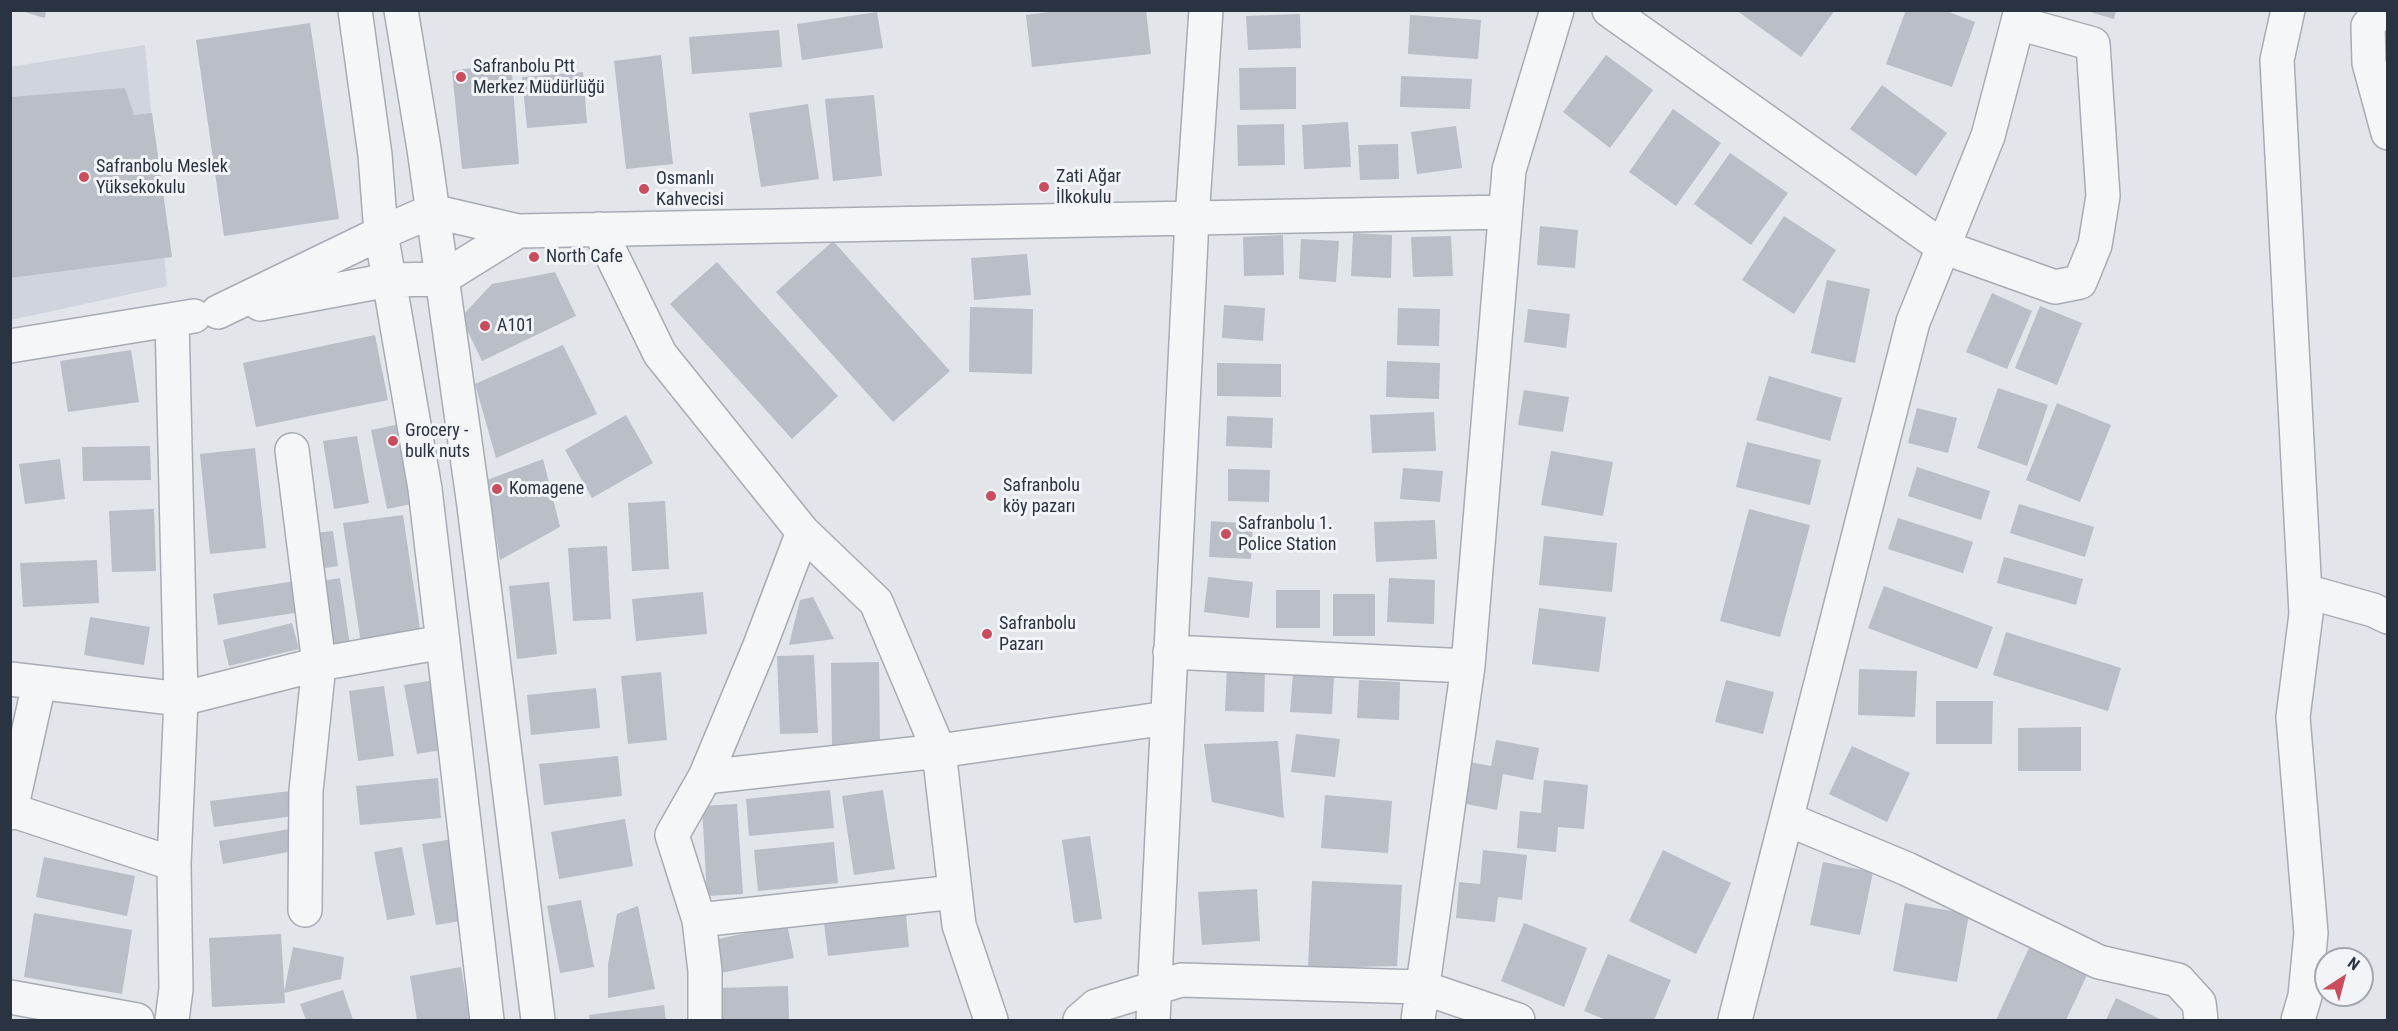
<!DOCTYPE html>
<meta charset="utf-8">
<style>
body{margin:0}
#map{position:relative;width:2398px;height:1031px;overflow:hidden;background:#e2e5ea;font-family:"Roboto Condensed",sans-serif}
canvas{display:block}
.frame{position:absolute;inset:0;border:12px solid #2a3341;pointer-events:none}
.north{position:absolute;left:2314px;top:947px;width:60px;height:60px;box-sizing:border-box;background:#f2f4f7;border:2px solid #a2a7ae;border-radius:50%;rotate:36deg;font-size:16px;font-weight:700;line-height:24px;text-align:center;color:#2a3341}
.north::after{content:'';display:block;margin:auto;width:21px;height:27px;background:#ca4c5f;clip-path:polygon(50% 0,100% 100%,50% 72%,0 100%)}
</style>
<div id="map">
<canvas width="2398" height="1031"></canvas>
<div class="frame"></div>
<div class="north">N</div>
</div>
<script>
const ctx = document.querySelector('canvas').getContext('2d');
ctx.lineJoin = 'round';
function fillPath(path, color) { ctx.fillStyle = color; ctx.fill(path, 'evenodd'); }
const poly = rows => new Path2D(rows.map(r => 'M' + r).join(''));
function strokePath(path, color, width, dash) { ctx.strokeStyle = color; ctx.lineWidth = width; ctx.lineCap = dash ? 'butt' : 'round'; ctx.setLineDash(dash || []); ctx.stroke(path); }
function write(font, color, halo, rows, align = 'center') {
  ctx.font = font + ' "Roboto Condensed",sans-serif'; ctx.lineWidth = 6; ctx.setLineDash([]); ctx.textBaseline = 'middle'; ctx.strokeStyle = halo; ctx.fillStyle = color; for (const [text, x, y, turn = 0] of rows) {
    ctx.save(); ctx.translate(x, y); ctx.rotate((+turn || 0) * Math.PI / 180); ctx.textAlign = isNaN(turn) ? turn : align; if (halo) ctx.strokeText(text, 0, 0); ctx.fillText(text, 0, 0); ctx.restore();
  }
}
fillPath(poly([
 [145,45,167,286,11,320,10,67]
]), '#d0d4dc');
fillPath(poly([
 [18,10,46,10,45,18],
 [1064,10,1146,10,1151,54,1032,67,1026,15],
 [1736,10,1835,10,1801,57],
 [1906,10,1944,10,1975,22,1952,87,1886,64],
 [2083,10,2116,10,2114,19],
 [877,12,883,48,802,60,797,24],
 [1300,14,1301,48,1248,50,1246,16],
 [1410,15,1481,20,1478,59,1408,54],
 [310,23,339,219,224,236,196,40],
 [779,30,782,67,692,74,689,37],
 [661,55,673,164,626,169,614,61],
 [1606,55,1653,90,1610,148,1563,112],
 [511,62,519,164,462,169,452,71],
 [1296,67,1296,109,1240,110,1239,68],
 [583,72,587,123,527,128,522,77],
 [1401,76,1472,79,1470,109,1400,107],
 [1882,85,1947,133,1916,176,1850,129],
 [125,88,134,115,152,113,172,257,10,278,10,97],
 [874,95,882,176,833,181,825,99],
 [808,104,819,179,761,187,749,113],
 [1673,109,1721,143,1676,206,1629,172],
 [1348,122,1351,167,1304,169,1302,125],
 [1284,124,1285,165,1238,166,1237,125],
 [1456,126,1462,168,1417,174,1411,132],
 [1398,144,1399,179,1360,180,1358,145],
 [1730,153,1788,193,1751,245,1694,204],
 [1784,216,1836,250,1794,314,1742,280],
 [1540,226,1578,230,1575,268,1537,265],
 [1353,233,1392,235,1391,278,1351,276],
 [1283,235,1284,275,1244,276,1243,237],
 [1451,236,1453,276,1413,277,1411,237],
 [1301,239,1339,241,1336,282,1299,279],
 [833,241,950,371,893,422,776,292],
 [1027,254,1031,295,974,300,971,258],
 [717,262,838,396,792,439,670,304],
 [555,272,576,316,482,361,461,317,492,284],
 [1827,280,1870,289,1855,363,1811,353],
 [1992,293,2032,311,2007,369,1966,352],
 [1224,305,1265,308,1263,341,1222,338],
 [2040,306,2082,323,2057,385,2015,368],
 [970,307,1033,309,1032,374,969,372],
 [1398,308,1440,309,1439,346,1397,345],
 [1528,309,1570,314,1566,348,1524,342],
 [375,335,388,400,256,427,243,363],
 [563,345,597,414,496,458,475,384],
 [131,350,139,402,68,412,60,361],
 [1387,361,1440,363,1439,399,1386,397],
 [1217,363,1281,364,1281,397,1217,396],
 [1769,376,1842,398,1830,441,1756,420],
 [1998,388,2048,405,2027,466,1977,448],
 [1524,390,1569,397,1563,432,1518,425],
 [2057,403,2111,425,2080,502,2026,480],
 [1917,408,1957,418,1948,453,1908,443],
 [1434,412,1436,451,1372,453,1370,415],
 [626,415,653,463,592,498,565,450],
 [1227,416,1273,418,1272,448,1226,446],
 [400,424,416,503,387,509,371,430],
 [357,436,369,503,334,509,323,441],
 [1747,442,1821,460,1810,505,1736,487],
 [150,446,151,480,83,481,82,447],
 [255,448,266,548,210,554,200,454],
 [1551,451,1613,462,1603,516,1541,505],
 [60,459,65,499,25,504,19,464],
 [543,459,560,527,500,560,487,480],
 [1917,467,1990,491,1981,520,1908,496],
 [1403,468,1443,471,1440,502,1400,499],
 [1228,469,1270,470,1269,502,1228,501],
 [665,501,669,569,632,571,628,503],
 [2019,504,2094,527,2085,557,2010,533],
 [154,509,156,571,112,572,109,511],
 [1749,509,1810,525,1780,637,1720,621],
 [403,515,421,636,361,644,343,523],
 [1898,518,1973,542,1963,573,1888,549],
 [1435,520,1437,559,1376,562,1374,522],
 [1211,521,1253,524,1251,559,1209,557],
 [333,531,338,566,319,569,314,533],
 [1544,536,1617,543,1612,592,1539,585],
 [607,546,611,619,573,621,568,548],
 [2004,557,2083,579,2076,605,1997,583],
 [97,560,99,603,23,607,20,563],
 [1208,577,1253,582,1249,618,1204,612],
 [340,578,350,646,326,650,316,582],
 [1389,578,1435,580,1434,624,1387,622],
 [295,581,300,612,218,625,213,594],
 [549,582,557,654,517,659,509,586],
 [1884,586,1993,627,1977,669,1868,628],
 [1276,590,1320,590,1320,628,1276,628],
 [703,592,707,634,636,641,632,599],
 [1333,594,1375,594,1375,636,1333,636],
 [813,597,834,639,789,645,800,600],
 [1539,608,1606,617,1599,672,1532,664],
 [90,617,150,627,144,665,84,655],
 [292,623,299,649,229,666,223,640],
 [2006,632,2121,668,2108,711,1993,675],
 [814,655,818,733,780,734,777,656],
 [879,662,880,745,832,745,831,663],
 [1227,667,1265,668,1264,712,1225,711],
 [1859,669,1917,671,1915,717,1858,715],
 [661,672,667,740,628,744,621,676],
 [1293,673,1334,676,1332,714,1290,712],
 [435,680,447,749,417,754,404,685],
 [1359,680,1400,682,1399,720,1357,718],
 [1726,680,1774,692,1763,734,1715,722],
 [384,686,394,756,358,761,349,691],
 [596,688,600,728,531,735,527,695],
 [1936,701,1993,701,1992,744,1936,744],
 [2081,727,2081,771,2018,771,2018,728],
 [1296,734,1340,739,1335,777,1291,772],
 [1496,740,1539,748,1533,780,1503,774,1497,810,1461,803,1469,762,1491,766],
 [1278,741,1284,818,1212,802,1204,744],
 [1852,746,1910,773,1887,822,1829,794],
 [618,756,622,796,544,805,539,764],
 [438,778,441,818,360,825,356,786],
 [1544,780,1588,785,1584,829,1558,827,1556,852,1517,848,1520,811,1541,813],
 [830,790,834,828,749,836,746,799],
 [883,790,895,869,854,875,842,796],
 [290,791,293,816,214,827,210,801],
 [1325,795,1392,801,1388,853,1321,848],
 [737,804,743,894,707,896,702,806],
 [625,819,633,866,559,879,551,832],
 [290,829,294,851,223,864,219,841],
 [1090,836,1102,919,1074,923,1062,840],
 [453,839,467,920,436,925,422,844],
 [834,842,838,883,758,891,754,850],
 [402,847,415,915,387,920,374,852],
 [1483,850,1527,855,1522,900,1498,897,1495,922,1456,918,1459,882,1480,884],
 [1663,850,1731,883,1696,954,1629,921],
 [44,857,135,876,127,916,36,897],
 [1823,862,1873,872,1860,935,1810,925],
 [1312,881,1402,885,1397,966,1308,968],
 [1257,889,1260,941,1202,945,1198,892],
 [581,900,594,967,560,973,547,906],
 [1905,903,1969,914,1957,982,1893,971],
 [638,906,655,989,608,998,608,965,617,914],
 [34,913,132,930,122,994,24,977],
 [906,915,909,947,828,956,824,923],
 [1524,923,1587,948,1564,1007,1501,981],
 [787,924,794,958,721,973,714,940],
 [281,934,285,1003,212,1007,209,938],
 [293,947,344,957,341,979,284,993],
 [2029,948,2087,975,2066,1020,1996,1020],
 [1608,954,1671,980,1654,1020,1606,1020,1584,1011],
 [461,967,470,1020,417,1020,410,976],
 [788,986,789,1020,719,1020,718,988],
 [343,990,353,1020,306,1020,300,1004],
 [2116,998,2162,1020,2106,1020],
 [664,1005,666,1020,590,1020,589,1015]
]), '#b9bec7');
const minor = poly([
 [355,10,375,155,381,233,425,489,487,1020],
 [401,10,424,149,474,506,538,1020],
 [1609,10,1943,247,2055,287,2080,282,2095,245,2103,196,2093,44,2018,23],
 [2288,10,2277,60,2306,614,2293,717,2311,933,2305,996,2298,1020],
 [2380,10,2368,26,2369,63,2388,133],
 [599,229,660,354,803,532,876,602,939,751,959,925,991,1020],
 [260,304,389,280,441,279,518,231],
 [218,312,381,233,432,211,518,231,1505,212],
 [172,320,181,699,174,864,176,989,172,1020],
 [10,346,194,316],
 [292,450,319,664,306,791,305,910],
 [2305,591,2373,610,2388,617],
 [1170,652,1468,666],
 [10,679,181,699,319,664,443,642],
 [705,777,939,751,1167,718],
 [11,810,39,684],
 [10,813,11,810,174,864],
 [1787,819,1907,869,2099,962,2178,980,2199,1003,2201,1020],
 [699,920,955,892],
 [10,997,137,1020],
 [705,1020,705,971,699,920,672,835,705,777,759,648,803,532],
 [1080,1020,1096,1006,1181,980,1421,987,1518,1020],
 [1153,1020,1192,219,1206,10],
 [1418,1020,1468,666,1509,170,1557,10],
 [1735,1020,1913,322,1988,136,2021,10]
]);
strokePath(minor, '#a7acb4', 36);
strokePath(minor, '#f5f6f8', 33);
for (const [x, y, r, color] of [
 [461,77,6,"#ca4c5f"],
 [84,177,6,"#ca4c5f"],
 [1044,187,6,"#ca4c5f"],
 [644,189,6,"#ca4c5f"],
 [534,257,6,"#ca4c5f"],
 [485,326,6,"#ca4c5f"],
 [393,441,6,"#ca4c5f"],
 [497,489,6,"#ca4c5f"],
 [991,496,6,"#ca4c5f"],
 [1226,534,6,"#ca4c5f"],
 [987,634,6,"#ca4c5f"]
]) { const dot = new Path2D(); dot.arc(x, y, r, 0, 2 * Math.PI); ctx.fillStyle = color; ctx.fill(dot); strokePath(dot, '#f2f4f7', 2); }
write('18px', '#2a3341', '#f2f4f7', [
 ["Safranbolu Ptt",473,67],
 ["Merkez Müdürlüğü",473,88],
 ["Safranbolu Meslek",96,167],
 ["Yüksekokulu",96,188],
 ["Zati Ağar",1056,177],
 ["İlkokulu",1056,198],
 ["Osmanlı",656,179],
 ["Kahvecisi",656,200],
 ["North Cafe",546,257],
 ["A101",497,326],
 ["Grocery -",405,431],
 ["bulk nuts",405,452],
 ["Safranbolu",1003,486],
 ["köy pazarı",1003,507],
 ["Komagene",509,489],
 ["Safranbolu 1.",1238,524],
 ["Police Station",1238,545],
 ["Safranbolu",999,624],
 ["Pazarı",999,645]
], 'left');
</script>
